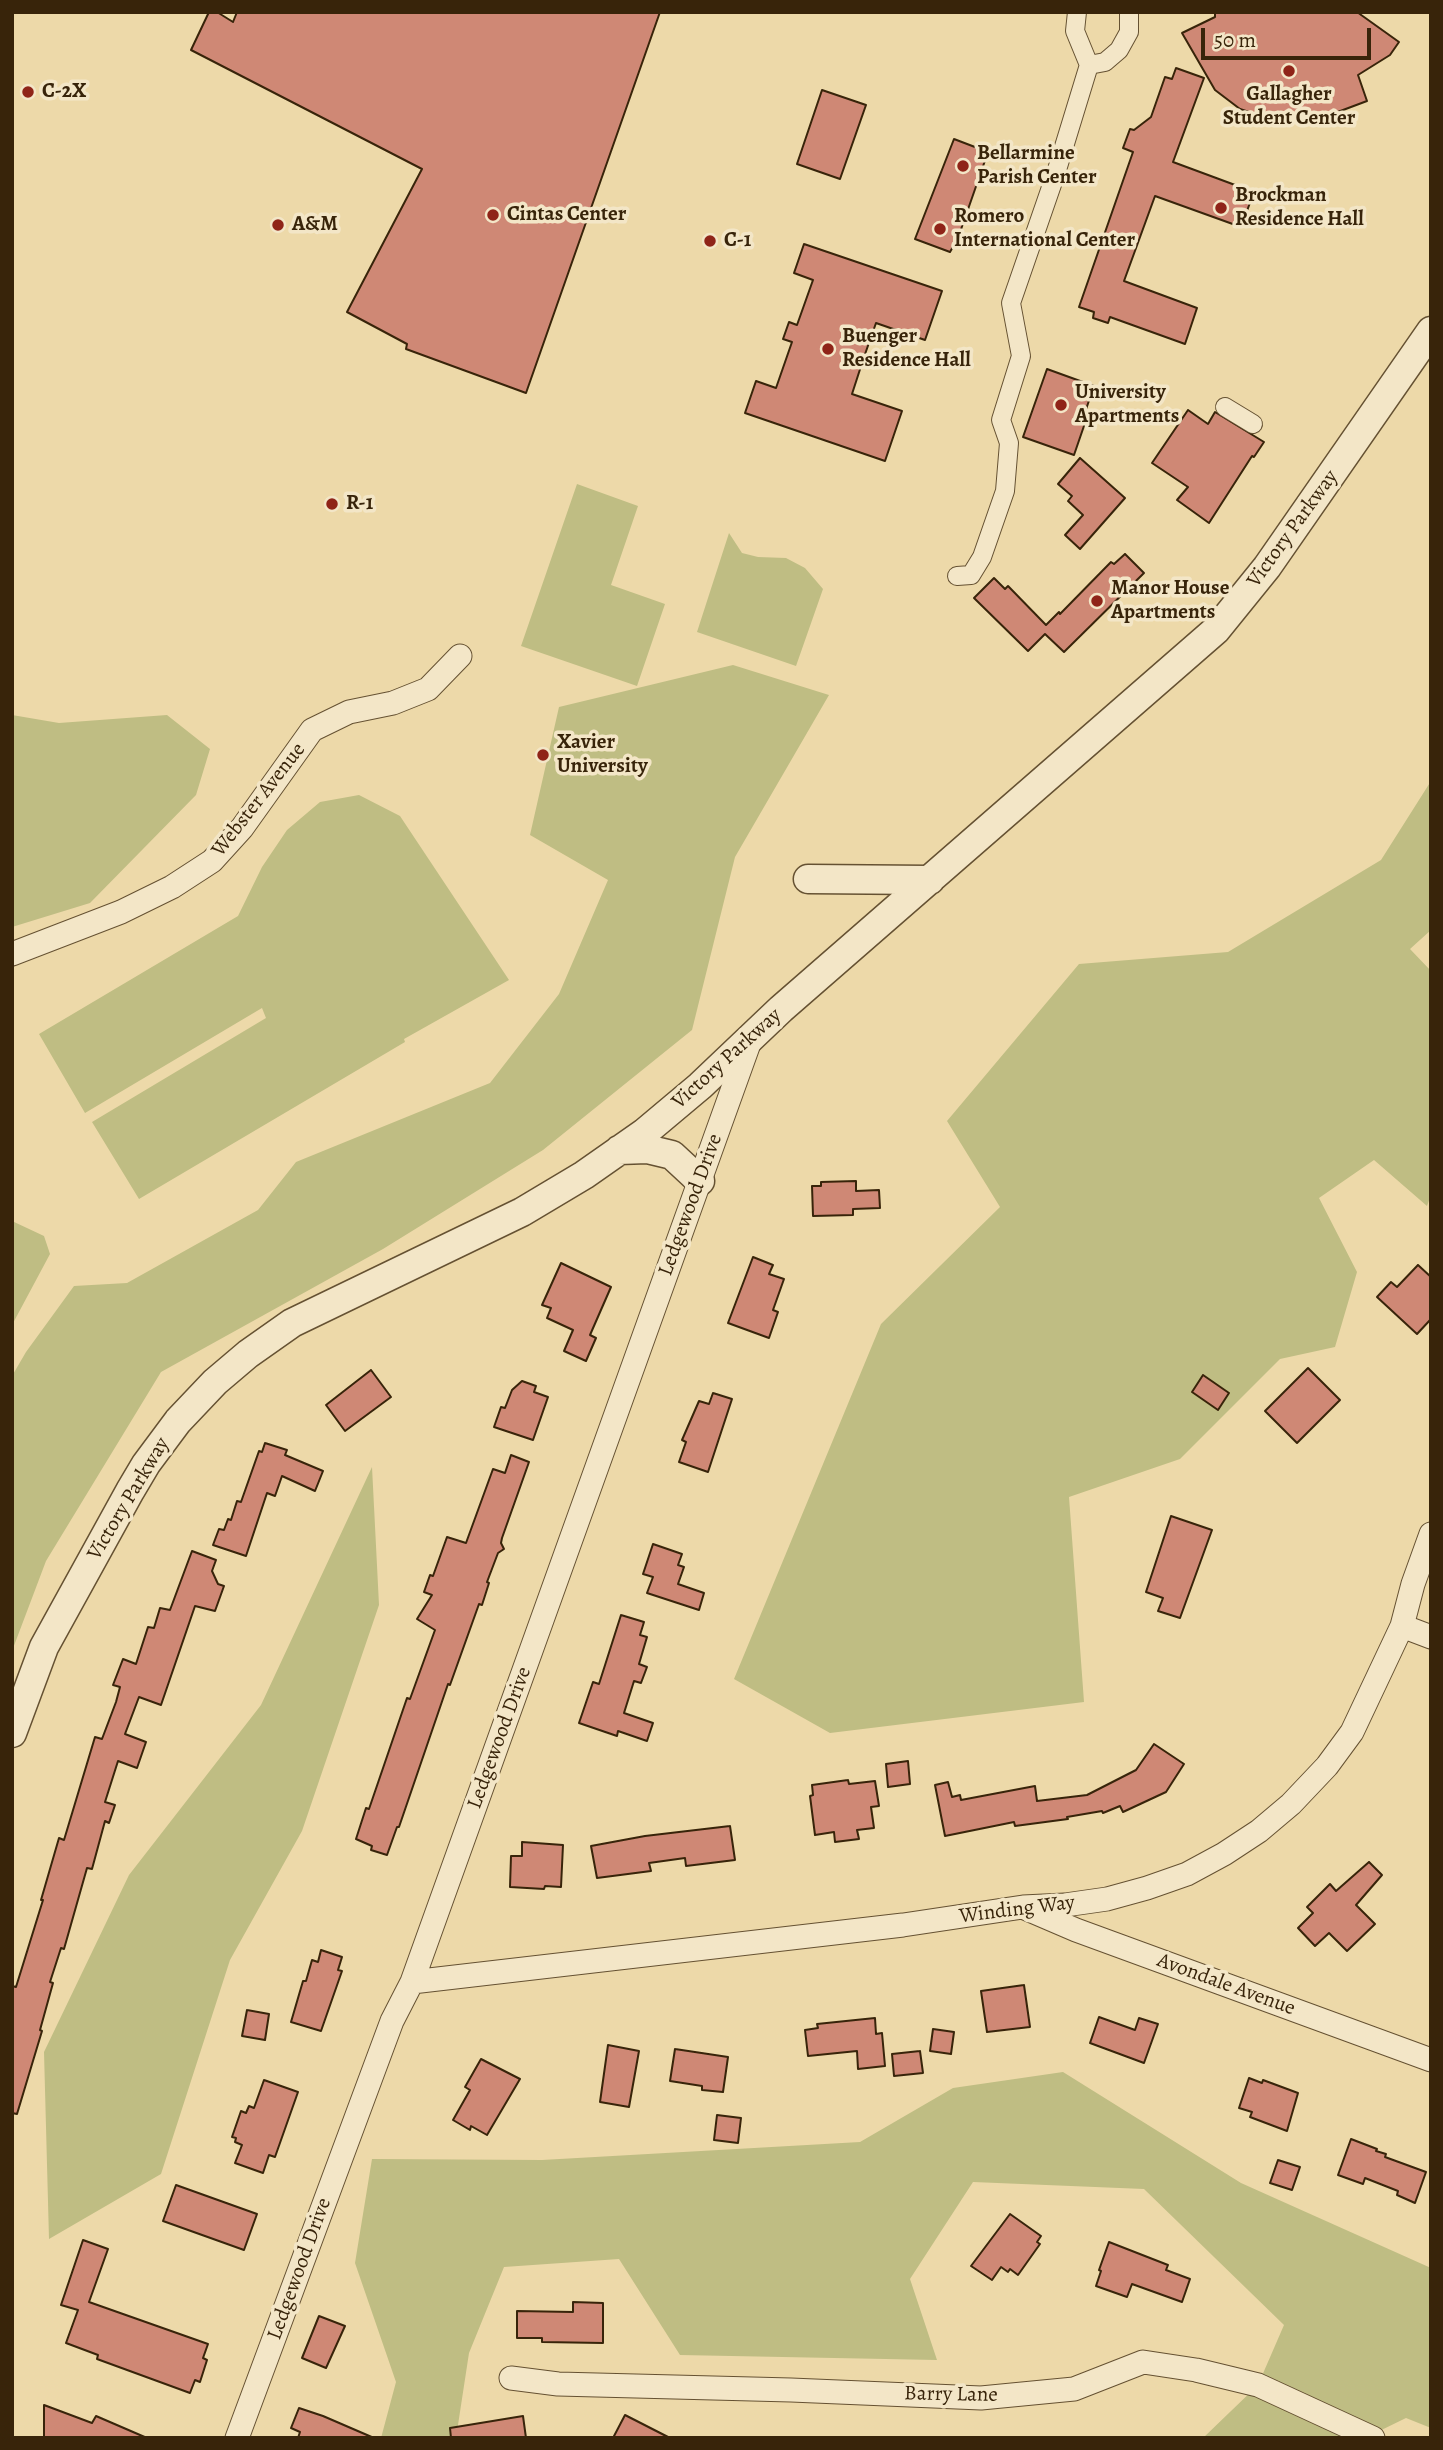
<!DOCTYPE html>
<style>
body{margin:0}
#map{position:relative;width:1443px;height:2450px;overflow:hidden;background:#edd9a9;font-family:Alegreya,serif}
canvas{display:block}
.frame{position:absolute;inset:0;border:14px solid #38240a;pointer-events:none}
.scale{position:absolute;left:1201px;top:28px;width:170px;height:32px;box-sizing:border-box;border:4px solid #38240a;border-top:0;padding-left:9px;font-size:21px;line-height:24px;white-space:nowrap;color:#38240a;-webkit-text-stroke:5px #f3e6c7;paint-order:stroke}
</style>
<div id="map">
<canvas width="1443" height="2450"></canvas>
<div class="frame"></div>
<div class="scale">50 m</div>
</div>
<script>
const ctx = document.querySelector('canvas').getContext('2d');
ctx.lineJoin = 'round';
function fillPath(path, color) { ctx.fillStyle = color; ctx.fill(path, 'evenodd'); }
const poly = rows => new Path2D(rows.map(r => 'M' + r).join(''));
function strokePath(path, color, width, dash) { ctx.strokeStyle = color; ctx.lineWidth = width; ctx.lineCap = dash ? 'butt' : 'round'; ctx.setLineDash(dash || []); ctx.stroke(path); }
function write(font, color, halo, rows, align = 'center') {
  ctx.font = font + ' Alegreya,serif'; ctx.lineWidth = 7; ctx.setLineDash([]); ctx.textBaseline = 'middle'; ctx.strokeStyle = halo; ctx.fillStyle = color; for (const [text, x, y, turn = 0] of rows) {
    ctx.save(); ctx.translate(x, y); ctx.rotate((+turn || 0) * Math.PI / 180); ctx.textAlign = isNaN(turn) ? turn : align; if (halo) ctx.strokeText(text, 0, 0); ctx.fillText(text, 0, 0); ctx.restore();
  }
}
fillPath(poly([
 [577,484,638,506,611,585,665,604,637,686,521,646],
 [729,533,742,553,758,557,786,558,805,568,823,589,796,666,697,632],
 [733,665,829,695,735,857,692,1030,543,1150,383,1249,161,1372,46,1561,12,1651,12,1376,26,1352,74,1286,127,1283,258,1210,296,1162,490,1083,559,994,608,880,530,835,559,707],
 [12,715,59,723,167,715,210,749,196,795,90,903,12,927],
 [1431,781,1431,930,1410,949,1431,971,1431,1195,1427,1206,1374,1160,1319,1198,1357,1272,1335,1347,1280,1359,1180,1459,1069,1497,1084,1702,830,1733,734,1679,881,1324,1000,1207,947,1121,1079,964,1228,952,1381,860],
 [359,795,400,816,509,980,404,1039,405,1042,139,1199,92,1122,266,1018,262,1008,85,1113,39,1034,238,916,262,867,287,830,320,802],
 [12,1221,44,1236,50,1254,12,1325],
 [372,1467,379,1605,302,1831,230,1960,161,2174,49,2239,44,2052,129,1875,261,1705],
 [1063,2072,1241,2183,1431,2268,1431,2428,1406,2418,1365,2438,1203,2438,1258,2385,1284,2325,1144,2189,973,2182,910,2279,937,2360,680,2355,619,2259,504,2267,469,2353,456,2438,381,2438,396,2382,355,2263,372,2159,542,2160,860,2142,953,2088]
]), '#bfbd83');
const building = poly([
 [209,12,217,12,233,22,237,12,660,12,526,393,406,349,407,344,347,312,422,169,191,50,209,12],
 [1215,12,1357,12,1399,42,1390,55,1358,75,1367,101,1335,113,1307,113,1304,123,1273,120,1240,109,1215,90,1182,33,1215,17,1215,12],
 [1176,68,1204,78,1173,162,1254,192,1241,227,1155,196,1124,281,1197,308,1185,344,1110,317,1108,323,1093,318,1094,312,1079,307,1133,152,1123,148,1130,129,1134,130,1151,117,1165,77,1172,79,1176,68],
 [822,90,866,105,840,179,797,164,822,90],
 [954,139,988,152,958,238,950,252,915,239,954,139],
 [804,244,942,291,925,340,876,323,864,357,852,394,902,411,885,461,745,413,756,381,776,388,792,342,783,339,789,322,797,325,813,280,794,273,804,244],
 [1047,369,1094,386,1082,421,1085,423,1074,455,1023,437,1047,369],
 [1188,410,1208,424,1215,412,1264,442,1254,457,1252,456,1209,523,1177,500,1188,487,1152,463,1188,410],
 [1080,458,1125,498,1080,549,1065,535,1083,515,1068,501,1072,496,1058,484,1080,458],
 [1125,554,1144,573,1064,652,1045,634,1028,651,974,598,994,578,1005,589,1008,586,1046,625,1059,612,1060,614,1111,562,1114,564,1125,554],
 [856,1181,856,1191,879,1190,880,1208,853,1209,853,1215,813,1216,812,1186,821,1186,821,1182,856,1181],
 [753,1257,773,1265,769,1274,784,1279,773,1310,778,1312,769,1338,728,1323,753,1257],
 [561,1263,611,1287,590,1335,596,1338,586,1361,564,1351,573,1330,547,1318,551,1308,542,1305,561,1263],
 [1418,1265,1431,1277,1431,1319,1417,1334,1377,1297,1391,1282,1397,1287,1418,1265],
 [1308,1368,1340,1400,1297,1443,1265,1411,1308,1368],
 [371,1370,391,1397,345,1431,326,1405,371,1370],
 [1203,1375,1229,1393,1218,1410,1192,1392,1203,1375],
 [522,1381,536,1386,534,1392,548,1397,533,1440,494,1427,501,1407,505,1408,512,1390,522,1381],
 [713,1393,732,1399,708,1472,679,1462,686,1442,682,1440,699,1401,709,1404,713,1393],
 [265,1443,287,1450,285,1455,323,1471,315,1491,282,1476,275,1496,267,1493,246,1556,213,1545,219,1529,224,1530,228,1519,231,1520,237,1501,241,1502,259,1451,262,1452,265,1443],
 [511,1455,529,1462,502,1538,501,1543,504,1549,498,1553,487,1582,489,1583,482,1605,479,1604,450,1685,448,1684,399,1827,397,1827,387,1855,371,1850,372,1846,356,1839,366,1808,369,1809,407,1698,410,1699,435,1630,417,1619,432,1595,424,1592,430,1575,433,1576,447,1537,466,1543,493,1469,505,1473,511,1455],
 [1171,1516,1212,1530,1180,1618,1158,1611,1163,1598,1146,1592,1171,1516],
 [653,1544,682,1554,678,1565,684,1567,678,1584,704,1593,699,1610,647,1593,653,1577,643,1574,653,1544],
 [192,1551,216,1560,212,1571,218,1584,224,1586,215,1611,195,1606,161,1705,139,1697,125,1734,146,1742,137,1768,118,1761,105,1802,115,1805,109,1823,105,1821,92,1869,87,1868,64,1949,61,1948,50,1982,53,1983,40,2030,42,2031,17,2114,12,2113,12,1986,16,1987,43,1900,41,1900,59,1838,64,1840,95,1737,102,1739,116,1702,120,1687,113,1685,123,1659,136,1664,148,1627,154,1628,160,1608,170,1610,192,1551],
 [621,1615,644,1622,640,1635,647,1637,639,1664,647,1667,641,1683,634,1681,624,1713,653,1723,647,1741,618,1731,617,1736,579,1723,593,1682,599,1684,621,1615],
 [1154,1744,1184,1764,1166,1792,1123,1812,1120,1806,1103,1813,1102,1811,1067,1817,1068,1819,1015,1826,1014,1822,945,1836,935,1785,948,1782,952,1797,960,1795,961,1800,1035,1786,1037,1801,1087,1795,1136,1770,1154,1744],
 [908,1761,910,1784,888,1787,886,1764,908,1761],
 [848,1780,849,1784,875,1781,879,1806,871,1807,874,1828,857,1830,859,1839,835,1842,834,1832,815,1835,810,1796,813,1795,812,1785,848,1780],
 [730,1826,735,1860,686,1866,685,1858,649,1863,651,1871,597,1878,591,1846,645,1836,730,1826],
 [522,1842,563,1845,561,1887,545,1886,544,1889,510,1887,511,1856,522,1856,522,1842],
 [1369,1862,1382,1875,1356,1905,1375,1924,1347,1951,1329,1933,1315,1946,1298,1928,1313,1913,1307,1907,1330,1884,1336,1891,1369,1862],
 [321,1950,342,1957,338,1970,342,1971,321,2031,291,2022,303,1981,306,1981,312,1960,318,1962,321,1950],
 [1024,1985,1030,2027,987,2032,981,1991,1024,1985],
 [247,2010,269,2014,265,2040,242,2036,247,2010],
 [1099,2017,1135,2030,1139,2018,1158,2024,1144,2063,1090,2043,1099,2017],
 [875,2018,876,2034,882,2033,885,2066,858,2069,857,2051,808,2056,805,2030,818,2028,817,2024,875,2018],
 [933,2029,954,2032,951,2054,930,2051,933,2029],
 [608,2045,639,2051,629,2107,600,2102,608,2045],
 [675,2049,728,2057,723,2092,702,2090,702,2086,670,2081,675,2049],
 [920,2051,923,2073,894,2076,892,2054,920,2051],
 [481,2059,520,2079,487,2135,471,2126,470,2130,453,2120,470,2090,465,2087,481,2059],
 [1249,2078,1262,2083,1263,2080,1298,2093,1287,2131,1250,2117,1252,2112,1239,2108,1249,2078],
 [264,2080,298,2092,275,2157,269,2155,263,2173,235,2163,242,2145,235,2142,236,2138,232,2137,241,2111,246,2113,249,2106,254,2108,264,2080],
 [717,2115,741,2118,738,2143,714,2140,717,2115],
 [1351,2139,1377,2149,1376,2151,1386,2154,1385,2157,1426,2172,1415,2203,1397,2195,1398,2191,1365,2178,1363,2184,1338,2175,1351,2139],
 [1278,2160,1300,2167,1292,2190,1270,2183,1278,2160],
 [176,2185,257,2214,244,2250,163,2221,176,2185],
 [1010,2214,1041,2236,1037,2242,1040,2244,1018,2275,1010,2269,1008,2272,1001,2267,992,2280,971,2266,1010,2214],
 [83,2240,108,2249,89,2302,208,2344,203,2358,207,2360,200,2382,195,2380,190,2393,97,2359,98,2355,66,2343,78,2310,61,2305,83,2240],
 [1109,2242,1168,2265,1166,2270,1190,2279,1182,2302,1132,2284,1127,2297,1096,2286,1101,2271,1099,2270,1109,2242],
 [573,2302,603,2303,603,2343,542,2342,542,2338,517,2338,517,2311,573,2312,573,2302],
 [319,2316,345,2326,326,2368,302,2358,319,2316],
 [44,2405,92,2423,96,2416,147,2438,44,2438,44,2405],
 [299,2408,323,2416,374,2438,298,2438,300,2432,291,2428,299,2408],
 [625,2415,670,2438,613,2438,625,2415],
 [523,2416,526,2438,451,2438,450,2428,523,2416]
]);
fillPath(building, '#cf8875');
strokePath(building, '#38240a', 2);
const pedestrian = poly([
 [1089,65,1105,62,1119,50,1129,32,1129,12],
 [1225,407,1253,424],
 [957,576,971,575,982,557,1005,491,1009,443,1001,420,1021,356,1011,303,1056,173,1089,65,1075,31,1077,12]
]);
const minor = poly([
 [12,954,121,912,172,887,212,861,242,828,312,730,349,712,393,703,428,689,460,656],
 [1402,1626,1431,1637],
 [1027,1909,1076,1930,1431,2060],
 [412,1982,903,1925,1023,1907,1065,1905,1107,1899,1147,1888,1187,1874,1224,1854,1259,1831,1291,1804,1327,1766,1352,1732,1402,1626,1413,1584,1431,1534],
 [511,2378,558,2384,791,2390,981,2398,1074,2389,1143,2362,1196,2370,1258,2385,1373,2438],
 [237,2438,392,2021,412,1982,751,1038]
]);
const tertiary = poly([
 [808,879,930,880],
 [619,1150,647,1149,672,1155,700,1181],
 [12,1733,44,1647,130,1491,146,1464,178,1421,215,1382,248,1354,292,1323,522,1212,584,1175,644,1133,700,1086,781,1009,1216,630,1267,567,1431,331]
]);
strokePath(pedestrian, '#655132', 20);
strokePath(minor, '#655132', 25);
strokePath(tertiary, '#655132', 31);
strokePath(pedestrian, '#f3e6c7', 18);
strokePath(minor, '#f3e6c7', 23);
strokePath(tertiary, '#f3e6c7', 28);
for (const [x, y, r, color] of [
 [1289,71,7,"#8f2418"],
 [28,92,7,"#8f2418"],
 [963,166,7,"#8f2418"],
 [1221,208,7,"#8f2418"],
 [493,215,7,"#8f2418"],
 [278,225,7,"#8f2418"],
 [940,229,7,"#8f2418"],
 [710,241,7,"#8f2418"],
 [828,349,7,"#8f2418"],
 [1061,405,7,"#8f2418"],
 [332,504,7,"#8f2418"],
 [1097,601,7,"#8f2418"],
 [543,755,7,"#8f2418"]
]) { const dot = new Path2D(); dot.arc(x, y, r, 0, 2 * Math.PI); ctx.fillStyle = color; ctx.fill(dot); strokePath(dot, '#f3e6c7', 2.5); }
write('bold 21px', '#38240a', '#f3e6c7', [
 ["C-2X",42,92],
 ["Gallagher",1289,95,"center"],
 ["Student Center",1289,119,"center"],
 ["Bellarmine",977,154],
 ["Parish Center",977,178],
 ["Brockman",1235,196],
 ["Residence Hall",1235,220],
 ["Cintas Center",507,215],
 ["Romero",954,217],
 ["International Center",954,241],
 ["A&M",292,225],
 ["C-1",724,241],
 ["Buenger",842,337],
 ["Residence Hall",842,361],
 ["University",1075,393],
 ["Apartments",1075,417],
 ["R-1",346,504],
 ["Manor House",1111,589],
 ["Apartments",1111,613],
 ["Xavier",557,743],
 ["University",557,767]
], 'left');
write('21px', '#38240a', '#f3e6c7', [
 ["Victory Parkway",1293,529,-54],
 ["Webster Avenue",259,800,-52],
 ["Victory Parkway",727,1059,-42],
 ["Ledgewood Drive",691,1205,-70],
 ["Victory Parkway",129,1499,-59],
 ["Ledgewood Drive",500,1738,-70],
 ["Winding Way",1017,1910,-7],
 ["Avondale Avenue",1226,1985,20],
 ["Ledgewood Drive",300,2269,-70],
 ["Barry Lane",951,2395,1]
]);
</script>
